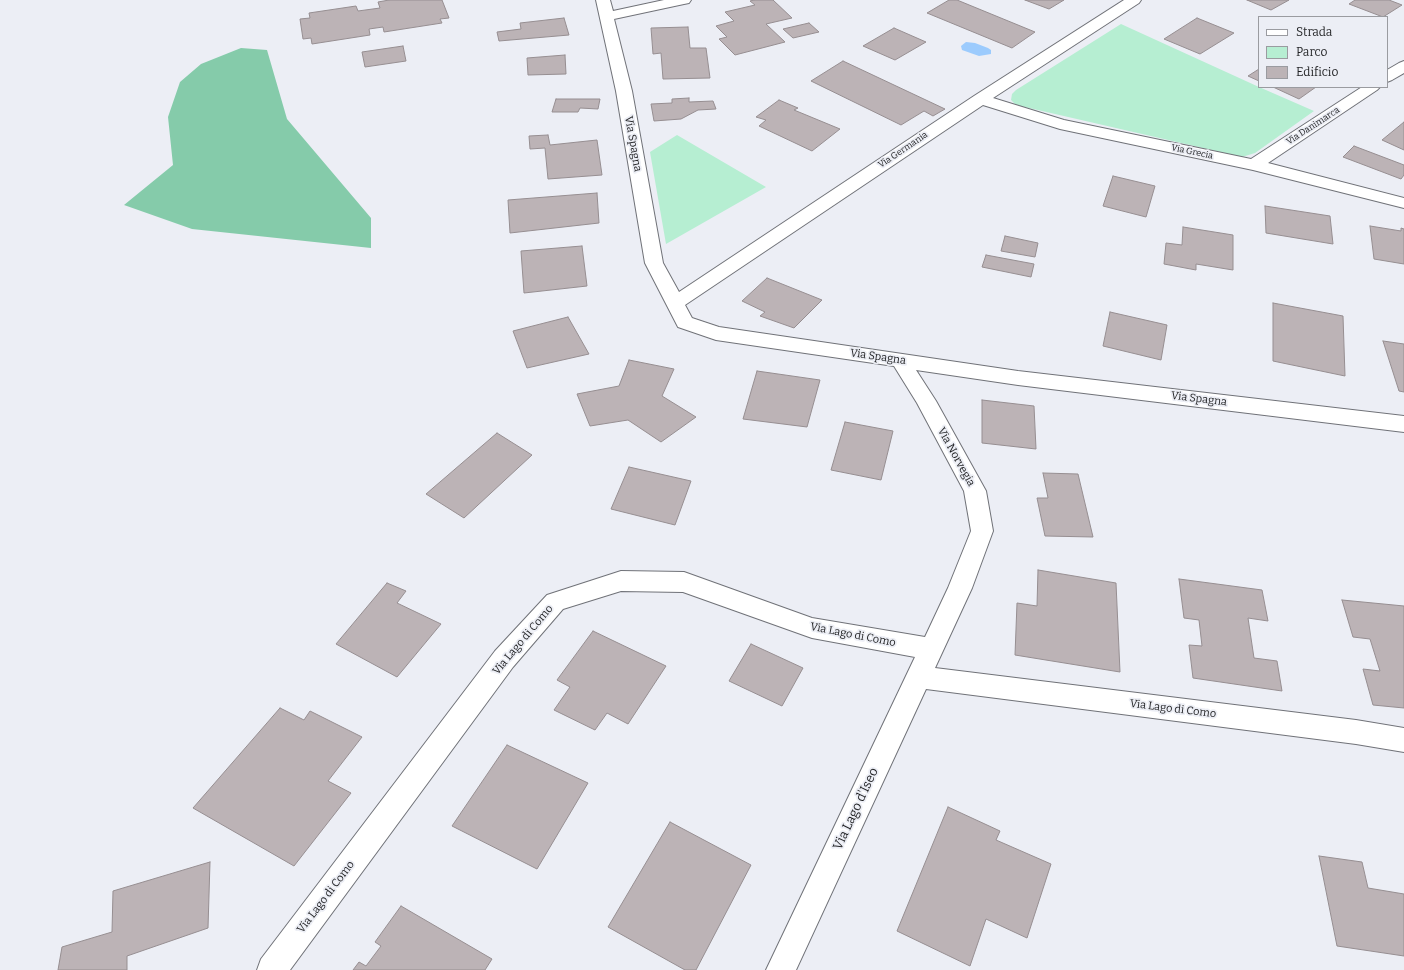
<!DOCTYPE html>
<style>
body{margin:0}
#map{position:relative;width:1404px;height:970px;overflow:hidden;background:#eceef5;font-family:Bitter,serif}
canvas{display:block}
.legend{position:absolute;left:1258px;top:16px;width:130px;height:72px;box-sizing:border-box;background:#eceef5;border:1px solid #9a9ba0;margin:0;padding:5px 7px;list-style:none;font-size:12px;color:#1e1f21}
.legend li{display:flex;align-items:center;gap:8px;height:20px}
.legend b{width:20px;border:1px solid #9a9ba0}
</style>
<div id="map">
<canvas width="1404" height="970"></canvas>
<ul class="legend">
<li><b style="height:5px;background:#fff"></b>Strada</li>
<li><b style="height:11px;background:#b6eed2"></b>Parco</li>
<li><b style="height:11px;background:#bcb3b6"></b>Edificio</li>
</ul>
</div>
<script>
const ctx = document.querySelector('canvas').getContext('2d');
ctx.lineJoin = 'round';
function fillPath(path, color) { ctx.fillStyle = color; ctx.fill(path, 'evenodd'); }
const poly = rows => new Path2D(rows.map(r => 'M' + r).join(''));
function strokePath(path, color, width, dash) { ctx.strokeStyle = color; ctx.lineWidth = width; ctx.lineCap = dash ? 'butt' : 'round'; ctx.setLineDash(dash || []); ctx.stroke(path); }
function write(font, color, halo, rows, align = 'center') {
  ctx.font = font + ' Bitter,serif'; ctx.lineWidth = 3.5; ctx.setLineDash([]); ctx.textBaseline = 'middle'; ctx.strokeStyle = halo; ctx.fillStyle = color; for (const [text, x, y, turn = 0] of rows) {
    ctx.save(); ctx.translate(x, y); ctx.rotate((+turn || 0) * Math.PI / 180); ctx.textAlign = isNaN(turn) ? turn : align; if (halo) ctx.strokeText(text, 0, 0); ctx.fillText(text, 0, 0); ctx.restore();
  }
}
fillPath(poly([
 [1121,24,1259,87,1314,111,1255,153,1242,157,1016,105,1011,100,1012,94,1016,90],
 [677,135,766,187,666,244,650,152]
]), '#b6eed2');
fillPath(poly([
 [241,48,267,50,287,119,371,218,371,248,192,229,124,205,173,165,168,117,180,82,201,64]
]), '#85cbaa');
fillPath(poly([
 [966,42,975,43,988,48,991,50,991,54,979,56,962,50,961,46]
]), '#9ccbfd');
const building = poly([
 [389,0,442,0,449,18,440,19,442,23,384,32,383,27,369,29,370,35,312,44,311,38,303,39,300,19,310,18,309,13,356,6,358,11,380,8,378,2,389,0],
 [754,0,773,0,792,18,766,24,785,42,735,55,719,39,727,37,716,26,734,21,725,12,755,5,750,1,754,0],
 [949,0,957,0,1035,32,1012,48,927,13,949,0],
 [1025,0,1064,0,1049,9,1025,0],
 [1247,0,1289,0,1271,10,1247,0],
 [1355,0,1389,0,1402,5,1383,17,1349,4,1355,0],
 [564,18,569,35,499,41,497,32,521,29,520,23,564,18],
 [1197,18,1234,33,1200,54,1164,39,1197,18],
 [809,23,819,32,793,38,783,29,809,23],
 [688,27,690,48,706,48,710,78,663,79,661,53,653,54,651,28,688,27],
 [894,28,926,42,895,60,863,46,894,28],
 [403,46,406,61,365,67,362,52,403,46],
 [565,55,566,74,528,75,527,58,565,55],
 [843,61,945,109,933,116,924,111,901,125,811,81,843,61],
 [1259,69,1259,81,1248,76,1259,69],
 [1273,87,1316,87,1299,99,1273,87],
 [689,98,689,102,713,101,716,109,698,110,681,119,654,121,651,104,672,103,672,99,689,98],
 [556,99,600,99,598,109,580,108,578,112,552,112,556,99],
 [779,100,798,108,794,110,840,129,812,151,759,126,766,120,756,117,779,100],
 [1404,122,1404,150,1382,140,1404,122],
 [548,135,550,145,597,140,602,175,548,179,545,148,530,149,529,136,548,135],
 [1354,146,1404,165,1404,175,1401,179,1343,157,1354,146],
 [1113,176,1155,186,1146,217,1103,206,1113,176],
 [597,193,599,223,510,233,508,200,597,193],
 [1265,206,1330,216,1333,244,1266,233,1265,206],
 [1370,226,1401,231,1401,228,1404,229,1404,264,1374,259,1370,226],
 [1183,227,1233,235,1233,270,1196,264,1196,270,1164,264,1166,243,1182,245,1183,227],
 [1005,236,1038,243,1035,257,1001,251,1005,236],
 [582,246,587,286,524,293,521,251,582,246],
 [986,255,1034,264,1031,277,982,267,986,255],
 [767,278,822,300,794,328,760,316,765,312,742,301,767,278],
 [1273,303,1343,316,1345,376,1273,361,1273,303],
 [1110,312,1167,325,1161,360,1103,346,1110,312],
 [568,317,589,354,527,368,513,331,568,317],
 [1383,341,1404,344,1404,392,1399,391,1383,341],
 [629,360,674,369,662,396,696,417,661,442,628,420,590,426,577,394,619,386,629,360],
 [757,371,820,380,807,427,743,419,757,371],
 [982,400,1034,406,1036,449,982,443,982,400],
 [845,422,893,431,881,480,831,470,845,422],
 [497,433,532,455,464,518,426,494,497,433],
 [629,467,691,481,675,525,611,509,629,467],
 [1043,473,1078,474,1093,537,1045,536,1037,498,1048,498,1043,473],
 [1038,570,1116,583,1120,672,1015,655,1017,603,1037,606,1038,570],
 [1179,579,1262,590,1268,621,1248,618,1254,658,1277,661,1282,691,1193,678,1189,645,1202,646,1199,620,1184,618,1179,579],
 [387,583,406,591,397,603,441,624,397,677,336,644,387,583],
 [1342,600,1404,606,1404,708,1373,705,1363,669,1380,671,1370,639,1353,637,1342,600],
 [593,631,666,666,628,724,607,713,595,730,554,710,570,687,557,680,593,631],
 [751,644,803,668,782,706,729,681,751,644],
 [280,708,304,720,310,711,362,737,328,781,351,793,294,866,193,808,280,708],
 [507,745,588,783,537,869,452,826,507,745],
 [948,807,1000,831,996,840,1051,864,1027,938,986,919,970,966,897,931,948,807],
 [670,822,751,865,696,970,685,970,608,927,670,822],
 [1319,856,1362,862,1368,888,1404,894,1404,956,1337,946,1319,856],
 [210,862,208,928,127,956,127,970,58,970,62,947,112,932,113,891,210,862],
 [401,906,492,959,485,970,353,970,359,962,366,966,381,946,375,942,401,906]
]);
fillPath(building, '#bcb3b6');
strokePath(building, '#968e91', 1);
const street = poly([
 [596,0,610,0,613,11,664,0,691,0,689,3,684,4,614,19,632,91,663,263,679,292,974,96,1124,0,1141,0,1139,3,993,98,1064,120,1251,159,1362,87,1380,87,1377,90,1268,163,1404,198,1404,208,1253,170,1060,129,983,105,685,305,692,318,719,327,1018,371,1404,416,1404,432,1018,385,916,370,936,401,986,491,993,531,972,588,935,668,1356,720,1404,728,1404,752,1356,744,926,689,796,970,766,970,915,657,812,638,683,592,621,591,563,609,513,667,290,970,257,970,261,959,495,651,547,595,621,571,684,572,812,618,925,637,948,588,971,531,964,491,917,403,894,366,716,340,678,327,645,263,616,91,596,0],
 [1404,61,1404,73,1392,80,1387,82,1387,70,1399,63,1404,61]
]);
strokePath(street, '#707278', 2);
fillPath(street, '#fff');
write('9px', '#1e1f21', '#eceef5', [
 ["Via Danimarca",1313,126,-33],
 ["Via Germania",903,150,-34],
 ["Via Grecia",1192,152,12]
]);
write('11px', '#1e1f21', '#eceef5', [
 ["Via Spagna",633,144,80],
 ["Via Spagna",878,357,8],
 ["Via Spagna",1199,399,7],
 ["Via Norvegia",956,457,61],
 ["Via Lago di Como",853,635,11],
 ["Via Lago di Como",523,640,-50],
 ["Via Lago di Como",1173,709,7],
 ["Via Lago di Como",326,897,-53]
]);
write('13px', '#1e1f21', '#eceef5', [
 ["Via Lago d'Iseo",856,809,-65]
]);
</script>
